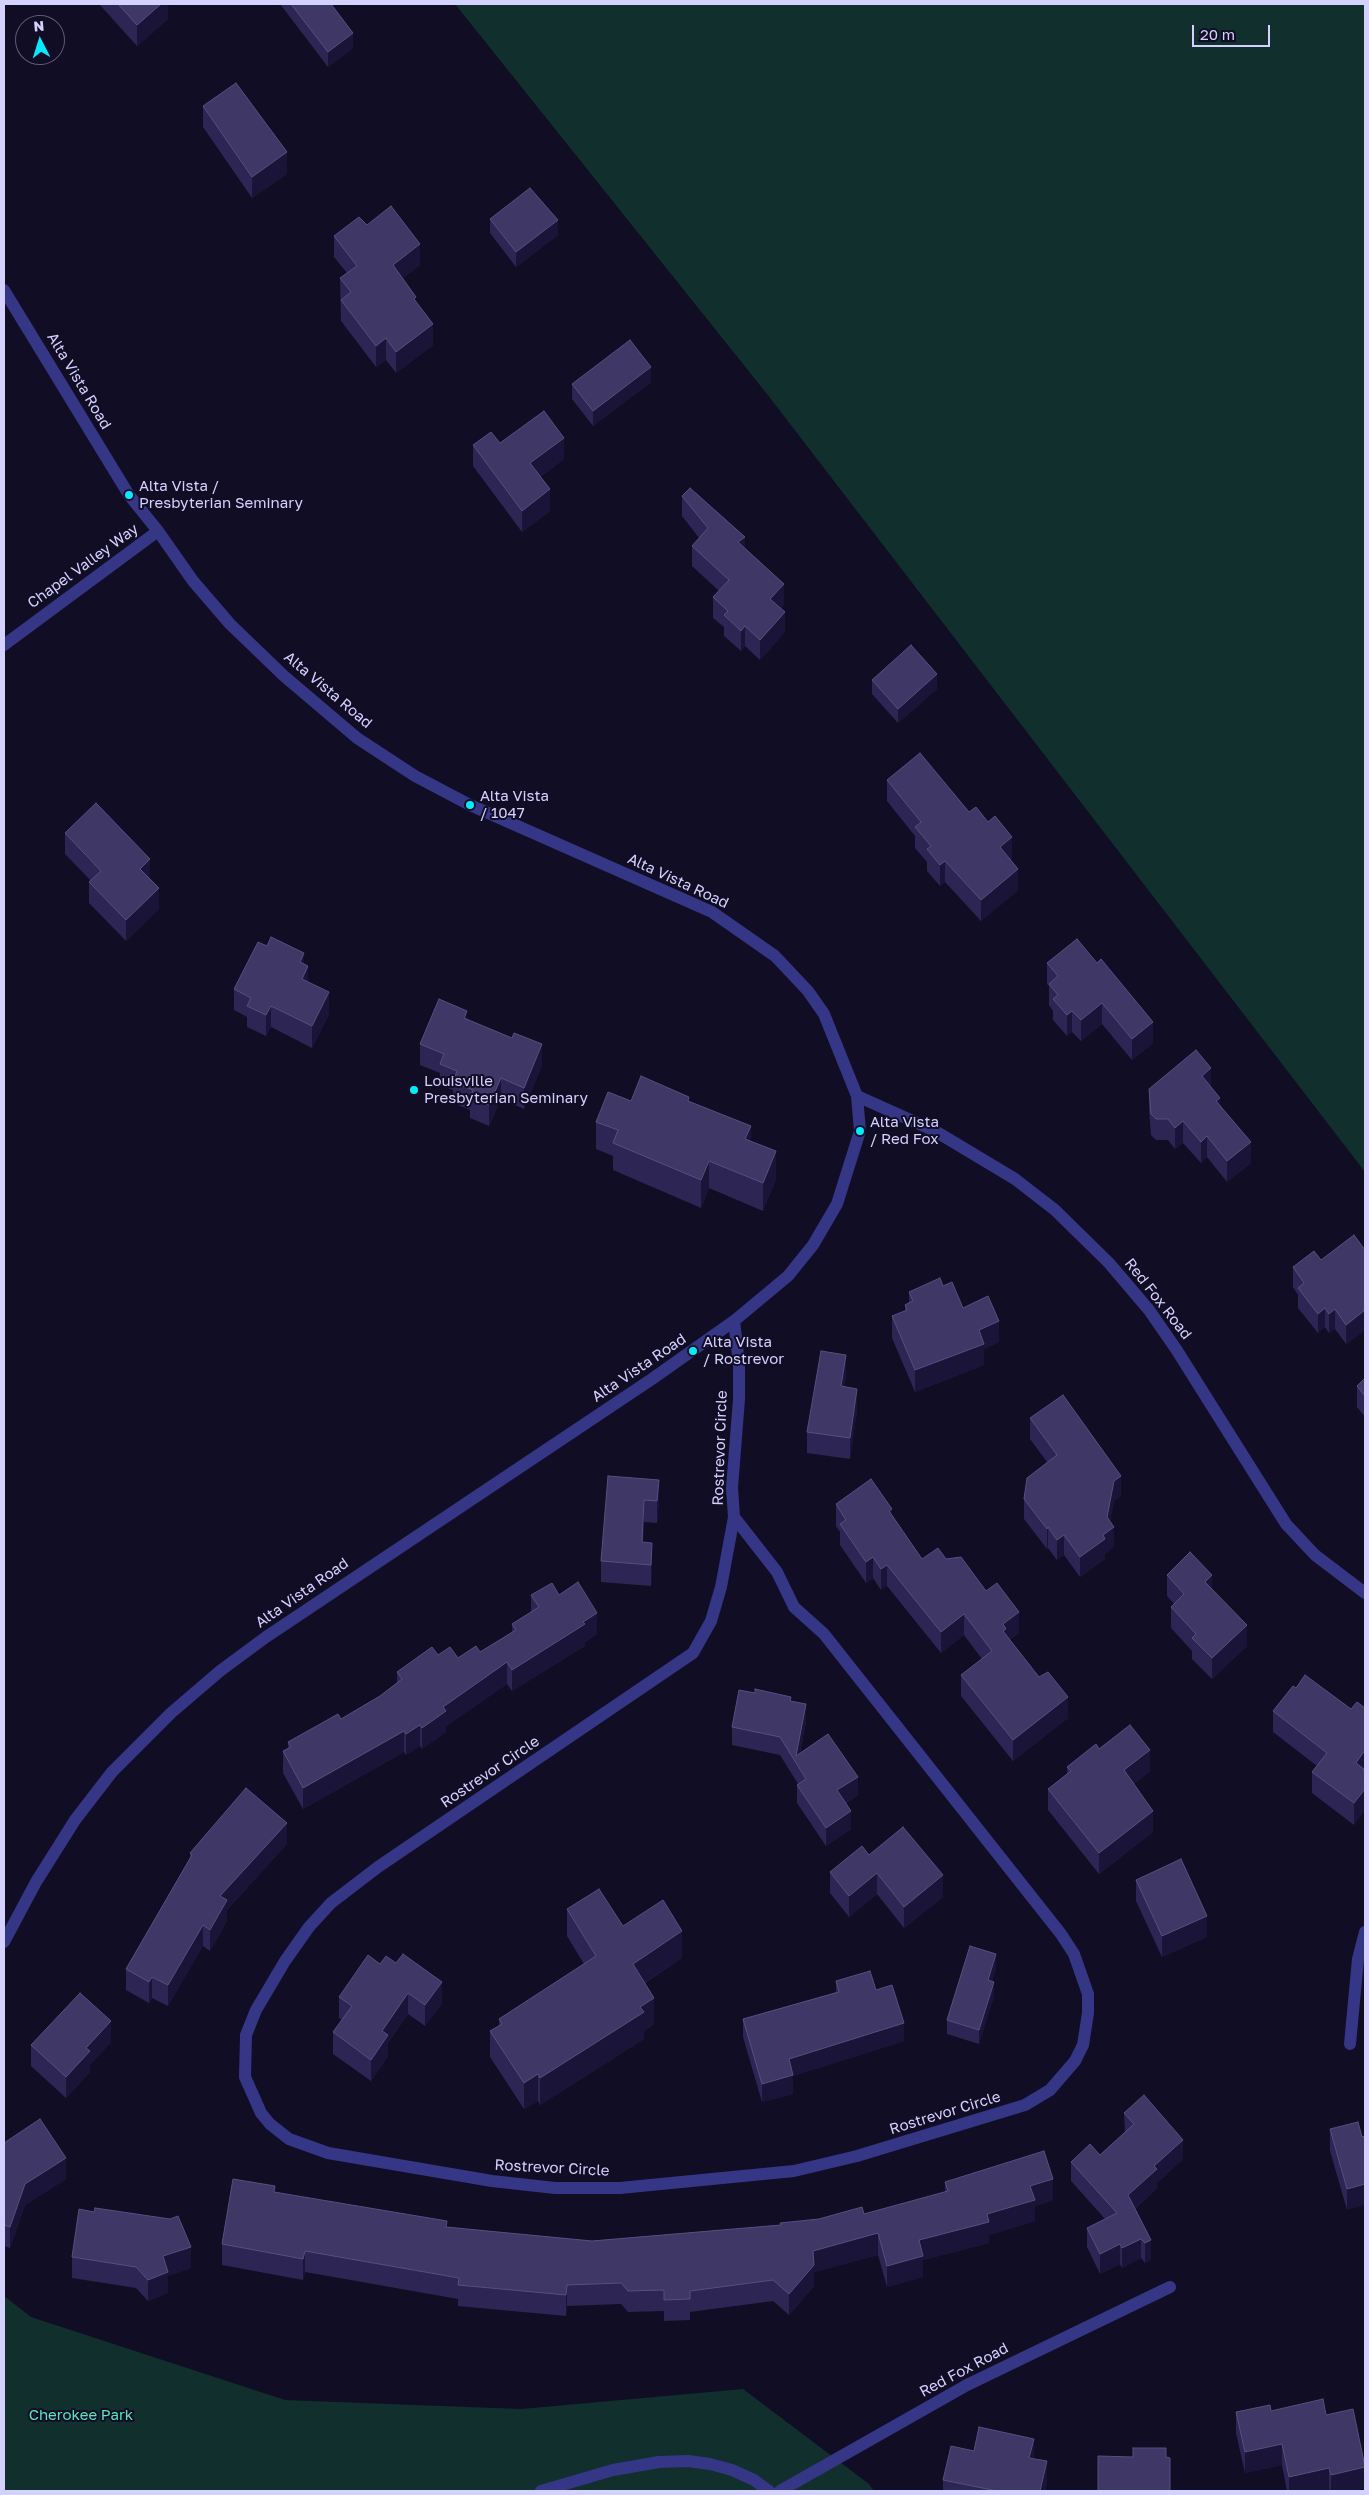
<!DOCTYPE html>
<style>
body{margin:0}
#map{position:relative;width:1369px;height:2495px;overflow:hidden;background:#110d25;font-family:"Golos Text",sans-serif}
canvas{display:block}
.frame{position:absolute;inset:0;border:5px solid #d5d1ff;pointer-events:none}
.north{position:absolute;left:15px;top:15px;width:50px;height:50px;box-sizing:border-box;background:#110d25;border:1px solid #5f5b7c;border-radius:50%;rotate:355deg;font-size:14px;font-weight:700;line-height:20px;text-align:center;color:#d5d1ff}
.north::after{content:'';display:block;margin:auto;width:18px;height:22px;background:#00ecfc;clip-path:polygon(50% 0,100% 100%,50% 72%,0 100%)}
.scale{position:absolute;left:1192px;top:25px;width:78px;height:22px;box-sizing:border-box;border:2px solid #d5d1ff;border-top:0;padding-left:6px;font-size:15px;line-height:18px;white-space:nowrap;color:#d5d1ff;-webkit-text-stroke:4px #110d25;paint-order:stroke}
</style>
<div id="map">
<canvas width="1369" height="2495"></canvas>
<div class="frame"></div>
<div class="north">N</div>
<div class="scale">20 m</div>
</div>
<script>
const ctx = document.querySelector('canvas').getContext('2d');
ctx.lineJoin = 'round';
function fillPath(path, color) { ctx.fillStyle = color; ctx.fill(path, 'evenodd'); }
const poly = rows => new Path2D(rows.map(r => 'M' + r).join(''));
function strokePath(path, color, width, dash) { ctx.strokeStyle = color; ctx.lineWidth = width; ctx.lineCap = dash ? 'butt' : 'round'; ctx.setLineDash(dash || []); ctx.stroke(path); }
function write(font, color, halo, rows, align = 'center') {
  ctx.font = font + ' "Golos Text",sans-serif'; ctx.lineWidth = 4; ctx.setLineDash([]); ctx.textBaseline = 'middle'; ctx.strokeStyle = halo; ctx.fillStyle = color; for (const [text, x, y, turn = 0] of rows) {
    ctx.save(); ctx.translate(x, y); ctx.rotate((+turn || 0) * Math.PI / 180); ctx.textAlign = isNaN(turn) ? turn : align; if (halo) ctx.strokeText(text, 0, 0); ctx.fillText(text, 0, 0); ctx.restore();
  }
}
fillPath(poly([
 [455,4,1365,4,1365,1172,767,394],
 [4,2296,31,2317,285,2400,521,2409,743,2389,869,2484,874,2491,4,2491]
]), '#102f2d');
strokePath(poly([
 [4,290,129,495,158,531,193,581,230,624,284,676,357,738,415,776,470,805,712,912,775,956,808,991,824,1014,857,1096,860,1131,837,1204,813,1245,788,1276,734,1321,652,1379,266,1637,220,1671,171,1713,112,1772,75,1820,36,1882,4,1942],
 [4,645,158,531],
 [857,1096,935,1131,1015,1179,1055,1210,1109,1263,1149,1310,1176,1349,1286,1524,1315,1555,1365,1593],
 [734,1517,721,1587,711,1621,693,1653,378,1867,331,1903,309,1927,285,1961,256,2010,246,2035,245,2077,261,2113,270,2124,289,2139,328,2153,492,2181,555,2188,620,2188,794,2171,857,2156,1025,2105,1050,2090,1075,2061,1083,2045,1088,2013,1088,1994,1074,1954,1061,1934,824,1634,794,1607,777,1572,734,1517,732,1488,739,1399,739,1364,734,1321],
 [1350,2044,1358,1959,1365,1932],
 [541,2491,613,2470,659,2462,688,2461,710,2464,732,2470,754,2480,769,2491],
 [780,2491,967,2385,1170,2287]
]), '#363686', 12);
fillPath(poly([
 [99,4,168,4,168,19,137,46],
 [280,4,331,4,353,48,328,67],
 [203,106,287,174,252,198,203,127],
 [490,219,558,235,516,267,490,233],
 [367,225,420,265,403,278,416,303,433,345,396,373,386,360,376,367,341,321,340,278,347,273,334,257,334,236],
 [651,382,593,426,572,399,572,384],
 [500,443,564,459,540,477,550,511,522,532,473,466,473,445],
 [682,496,745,548,784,604,781,608,785,632,760,660,745,646,741,651,724,636,724,627,713,618,713,597,719,591,692,566,692,546,699,538,682,516],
 [872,680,937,689,898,723,872,694],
 [887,780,969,812,1012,858,1010,860,1018,890,981,921,945,882,940,886,927,871,927,862,915,848,915,836,887,801],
 [65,833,150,879,159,909,126,941,89,903,89,882,91,881,65,854],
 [1077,939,1153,1043,1132,1060,1102,1024,1081,1041,1072,1032,1067,1036,1053,1020,1053,1011,1049,1005,1049,986,1047,984,1047,963],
 [304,964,308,982,329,1014,312,1048,271,1027,266,1036,247,1027,247,1017,234,1010,234,989],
 [467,1020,542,1065,524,1109,501,1099,489,1126,470,1118,470,1110,453,1103,453,1090,440,1085,440,1073,420,1065,420,1044],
 [1211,1087,1251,1163,1227,1182,1207,1157,1201,1163,1183,1143,1175,1149,1168,1140,1156,1140,1151,1135,1149,1110,1149,1089],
 [631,1101,689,1101,751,1141,776,1179,763,1211,709,1188,701,1208,613,1170,613,1156,596,1149,596,1122],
 [1365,1250,1365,1330,1346,1344,1335,1329,1329,1333,1325,1327,1318,1333,1298,1308,1298,1295,1293,1287,1293,1267],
 [943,1286,963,1308,999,1342,984,1349,984,1365,915,1392,892,1338,892,1316,905,1311,905,1305,909,1302,909,1292],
 [846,1376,844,1387,857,1410,850,1459,807,1453,807,1432],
 [1365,1378,1365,1417,1357,1407,1357,1386],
 [1030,1418,1121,1496,1114,1501,1110,1521,1114,1547,1105,1554,1105,1559,1080,1577,1064,1555,1057,1560,1048,1548,1047,1549,1024,1519,1024,1499,1047,1462,1030,1439],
 [608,1476,659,1501,657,1523,644,1522,643,1542,652,1564,651,1586,601,1582,601,1561],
 [836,1504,892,1516,922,1559,946,1559,986,1591,1019,1633,1010,1640,1068,1718,1013,1761,961,1696,961,1675,982,1659,964,1635,941,1653,887,1586,881,1590,873,1578,866,1583,840,1545,840,1532,836,1526],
 [1167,1575,1212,1589,1247,1646,1212,1679,1192,1659,1192,1651,1171,1628,1171,1607,1174,1604,1167,1596],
 [531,1595,559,1595,597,1634,585,1642,585,1646,512,1691,507,1684,446,1726,446,1732,422,1749,420,1746,406,1755,404,1752,303,1809,283,1773,283,1751,288,1748,288,1742,341,1719,380,1696,397,1683,397,1672,438,1655,458,1658,480,1652,512,1632,512,1624,531,1612],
 [1296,1688,1351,1709,1357,1702,1354,1825,1312,1793,1312,1772,1317,1766,1273,1732,1273,1711],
 [791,1701,806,1722,800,1753,858,1795,846,1803,851,1829,826,1846,797,1803,797,1785,798,1784,780,1755,732,1745,732,1727],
 [1099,1749,1150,1771,1134,1784,1153,1832,1099,1874,1048,1810,1048,1789,1067,1774,1067,1767],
 [287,1844,227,1910,227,1921,210,1951,203,1946,168,2006,152,1998,149,2003,126,1990,126,1969,190,1858,190,1853],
 [869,1855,943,1897,904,1928,877,1894,849,1917,830,1893,830,1872],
 [1136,1880,1207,1937,1162,1957,1136,1901],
 [567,1909,623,1926,682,1958,645,1983,654,2024,644,2031,644,2039,540,2105,538,2101,524,2109,490,2057,490,2031,499,2026,499,2019,584,1964,567,1936],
 [380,1964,442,2003,425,2026,408,2014,388,2043,388,2056,371,2081,333,2054,333,2032,342,2020,339,2018,339,1997],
 [996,1969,992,1981,994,1996,979,2044,947,2034,947,2020],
 [836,1981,876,1990,904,2041,793,2076,793,2094,762,2102,743,2037,743,2019,836,1992],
 [111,2042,90,2065,90,2072,66,2098,31,2066,31,2045],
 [1124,2113,1183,2159,1157,2183,1157,2188,1135,2209,1151,2259,1145,2263,1141,2258,1122,2268,1120,2264,1100,2274,1087,2247,1087,2228,1105,2219,1071,2181,1071,2162,1100,2155,1125,2133],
 [1330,2129,1362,2137,1347,2210,1330,2151],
 [4,2143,66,2179,25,2205,10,2248,4,2246],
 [945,2182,1053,2200,1035,2206,1035,2221,989,2235,989,2243,923,2260,923,2277,887,2287,878,2255,814,2272,814,2286,789,2315,773,2301,690,2312,690,2320,664,2321,664,2311,628,2312,621,2304,567,2306,566,2316,458,2306,458,2299,305,2272,303,2280,222,2265,222,2244,275,2193,447,2227,592,2241,780,2225,864,2214,945,2192],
 [72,2257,191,2268,168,2276,168,2293,148,2301,136,2288,72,2278],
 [1271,2411,1326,2415,1365,2466,1365,2488,1352,2491,1330,2491,1329,2489,1321,2491,1287,2491,1282,2465,1245,2473,1236,2433,1236,2412],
 [974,2451,1034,2459,1047,2482,1045,2491,943,2491,943,2480]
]), '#2d2554');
fillPath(poly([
 [161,4,168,4,168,19,137,46,137,25],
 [353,33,353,48,328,67,328,52],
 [287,152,287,174,252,198,252,177],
 [558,220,558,235,516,267,516,252],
 [420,244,420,265,393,286,393,265],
 [433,324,433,345,396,373,396,352],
 [386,338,386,360,376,367,376,346],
 [651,367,651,382,593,426,593,411],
 [564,438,564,459,530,484,530,463],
 [550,489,550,511,522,532,522,511],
 [745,537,745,557,738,542],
 [784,584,784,604,770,619,770,599],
 [785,612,785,632,760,660,760,640],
 [745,626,745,646,741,651,741,631],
 [937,674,937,689,898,723,898,709],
 [1012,837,1012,858,1000,868,1000,847],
 [150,859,150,880,140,869],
 [945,861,945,882,940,886,940,865],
 [1018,869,1018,890,981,921,981,900],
 [159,888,159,909,126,941,126,920],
 [304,953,304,974,308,966,308,988,302,1000,300,962],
 [329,992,329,1014,312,1048,312,1026],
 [1102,1003,1102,1024,1081,1041,1081,1020],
 [271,1006,271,1027,266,1036,266,1015],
 [467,1011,467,1032,464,1018],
 [1072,1011,1072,1032,1067,1036,1067,1015],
 [1153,1022,1153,1043,1132,1060,1132,1039],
 [542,1044,542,1065,524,1109,524,1088],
 [1211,1068,1211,1089,1202,1076],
 [501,1078,501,1099,489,1126,489,1105],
 [1220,1098,1220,1119,1216,1101],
 [1183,1121,1183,1143,1175,1149,1175,1128],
 [751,1126,751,1154,745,1139],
 [1207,1136,1207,1157,1201,1163,1201,1142],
 [1251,1142,1251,1163,1227,1182,1227,1161],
 [776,1151,776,1179,763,1211,763,1183],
 [709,1161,709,1188,701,1208,701,1180],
 [1325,1308,1325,1327,1318,1333,1318,1314],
 [1335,1309,1335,1329,1329,1333,1329,1314],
 [1365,1310,1365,1330,1346,1344,1346,1325],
 [999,1321,999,1342,984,1349,984,1365,915,1392,915,1370,979,1330],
 [846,1355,846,1376,841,1407,841,1386],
 [857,1389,857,1410,850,1459,850,1438],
 [1121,1476,1121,1496,1114,1501,1108,1531,1114,1527,1114,1547,1105,1554,1105,1559,1080,1577,1080,1557,1107,1517,1114,1481],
 [659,1480,659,1501,657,1523,657,1501],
 [644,1500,644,1522,642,1564,642,1542],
 [892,1509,892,1531,889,1511],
 [1048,1527,1048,1548,1047,1549,1047,1529],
 [1064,1535,1064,1555,1057,1560,1057,1540],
 [652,1543,652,1564,651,1586,651,1565],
 [873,1557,873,1578,866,1583,866,1562],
 [887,1565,887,1586,881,1590,881,1569],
 [1212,1575,1212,1596,1205,1582],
 [1019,1612,1019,1633,1006,1643,1006,1650,1003,1624],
 [597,1613,597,1634,585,1642,585,1646,512,1691,512,1670,583,1622],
 [964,1614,964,1635,941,1653,941,1632],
 [1247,1625,1247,1646,1212,1679,1212,1658],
 [507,1662,507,1684,446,1726,446,1732,422,1749,422,1728,443,1707],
 [1068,1697,1068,1718,1013,1761,1013,1740],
 [806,1704,806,1722,797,1766,796,1756],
 [420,1725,420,1746,406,1755,406,1734],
 [404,1731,404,1752,303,1809,303,1788],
 [1150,1750,1150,1771,1124,1792,1124,1770],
 [1365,1750,1365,1772,1356,1763],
 [858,1777,858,1795,837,1808,837,1790],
 [1365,1789,1365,1810,1354,1825,1354,1803],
 [851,1811,851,1829,826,1846,826,1828],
 [1153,1811,1153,1832,1099,1874,1099,1853],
 [287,1823,287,1844,227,1910,227,1921,210,1951,210,1930,220,1896],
 [877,1873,877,1894,849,1917,849,1896],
 [943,1875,943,1897,904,1928,904,1907],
 [1207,1916,1207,1937,1162,1957,1162,1936],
 [203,1925,203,1946,168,2006,168,1985],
 [682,1931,682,1958,633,1990,633,1964],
 [996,1954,996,1969,988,1995,988,1980],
 [152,1977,152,1998,149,2003,149,1982],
 [442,1982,442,2003,425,2026,425,2005],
 [994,1982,994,1996,979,2044,979,2030],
 [408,1993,408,2014,388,2043,388,2056,371,2081,371,2060,382,2031],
 [654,1998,654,2024,644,2031,644,2039,540,2105,540,2078,640,2007],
 [111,2021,111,2042,90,2065,90,2072,66,2098,66,2077,86,2048],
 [904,2023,904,2041,793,2076,793,2094,762,2102,762,2084,789,2059],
 [538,2074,538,2101,524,2109,524,2083],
 [1183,2140,1183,2159,1157,2183,1157,2188,1128,2215,1128,2195,1154,2166],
 [66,2158,66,2179,25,2205,10,2248,10,2227,25,2184],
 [1053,2179,1053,2200,1035,2206,1035,2221,989,2235,989,2243,923,2260,923,2277,887,2287,887,2266,919,2240,987,2214,1030,2186],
 [1365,2184,1365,2205,1347,2210,1347,2189],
 [878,2233,878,2255,814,2272,814,2286,789,2315,789,2294,813,2251],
 [1141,2239,1141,2258,1122,2268,1122,2248],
 [1151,2240,1151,2259,1145,2263,1145,2243],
 [1120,2244,1120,2264,1100,2274,1100,2254],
 [191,2247,191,2268,168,2276,168,2293,148,2301,148,2280,163,2256],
 [305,2251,305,2272,303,2280,303,2259],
 [567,2285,567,2306,566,2316,566,2295],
 [1034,2439,1034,2460,1029,2458],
 [1282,2444,1282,2465,1245,2473,1245,2452],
 [1047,2461,1047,2482,1045,2491,1040,2491],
 [1365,2467,1365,2488,1352,2491,1331,2491,1331,2475],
 [1329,2468,1329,2489,1321,2491,1289,2491,1289,2477]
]), '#1a1439');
const building = poly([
 [118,4,161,4,137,25,118,4],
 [291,4,331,4,353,33,328,52,291,4],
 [236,83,287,152,252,177,203,106,236,83],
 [530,188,558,220,516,252,490,219,530,188],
 [391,206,420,244,393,265,416,297,414,299,433,324,396,352,386,338,376,346,341,300,351,292,340,278,357,266,334,236,359,217,367,225,391,206],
 [630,340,651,367,593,411,572,384,630,340],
 [544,411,564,438,530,463,550,489,522,511,473,445,491,432,500,443,544,411],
 [690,488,745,537,738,542,784,584,770,599,785,612,760,640,745,626,741,631,724,615,728,611,713,597,729,580,692,546,708,528,682,496,690,488],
 [911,645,937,674,898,709,872,680,911,645],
 [920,753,969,812,976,807,988,822,995,816,1012,837,1000,847,1018,869,981,900,945,861,940,865,927,849,931,846,915,827,921,822,887,780,920,753],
 [96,803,150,859,140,869,159,888,126,920,89,882,101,871,65,833,96,803],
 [271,937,304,953,300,962,308,966,302,979,329,992,312,1026,271,1006,266,1015,247,1006,251,998,234,989,258,942,267,946,271,937],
 [1077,939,1097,963,1101,959,1153,1022,1132,1039,1102,1003,1081,1020,1072,1011,1067,1015,1053,999,1058,995,1049,984,1058,976,1047,963,1077,939],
 [439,999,467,1011,464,1018,512,1038,514,1033,542,1044,524,1088,501,1078,489,1105,470,1097,473,1090,453,1082,457,1071,440,1064,444,1054,420,1044,439,999],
 [1196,1050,1211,1068,1202,1076,1220,1098,1216,1101,1251,1142,1227,1161,1207,1136,1201,1142,1183,1121,1175,1128,1168,1119,1156,1119,1151,1114,1149,1089,1196,1050],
 [641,1076,689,1097,688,1101,751,1126,745,1139,776,1151,763,1183,709,1161,701,1180,613,1143,618,1130,596,1122,608,1092,631,1101,641,1076],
 [1354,1235,1365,1250,1365,1310,1346,1325,1335,1309,1329,1314,1325,1308,1318,1314,1298,1288,1304,1283,1293,1267,1314,1251,1321,1260,1354,1235],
 [940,1278,943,1286,952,1282,963,1308,988,1296,999,1321,979,1330,984,1344,915,1370,892,1316,907,1310,905,1305,913,1301,909,1292,940,1278],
 [821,1351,846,1355,841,1386,857,1389,850,1438,807,1432,821,1351],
 [1365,1378,1365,1396,1357,1386,1365,1378],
 [1063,1395,1121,1476,1114,1481,1107,1517,1114,1527,1103,1535,1105,1539,1080,1557,1064,1535,1057,1540,1048,1527,1047,1529,1024,1499,1027,1478,1057,1455,1030,1418,1063,1395],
 [608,1476,659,1480,657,1501,644,1500,642,1542,652,1543,651,1565,601,1561,608,1476],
 [871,1479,892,1509,889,1511,922,1559,938,1548,946,1559,961,1557,986,1591,997,1583,1019,1612,1003,1624,1006,1629,1003,1631,1039,1677,1048,1672,1068,1697,1013,1740,961,1675,992,1651,964,1614,941,1632,887,1565,881,1569,873,1557,866,1562,840,1524,846,1520,836,1504,871,1479],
 [1190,1552,1212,1575,1205,1582,1247,1625,1212,1658,1192,1638,1196,1634,1171,1607,1184,1594,1167,1575,1190,1552],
 [578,1582,597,1613,583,1622,585,1624,512,1670,507,1662,443,1707,446,1711,422,1728,420,1725,406,1734,404,1731,303,1788,283,1751,291,1747,288,1742,338,1714,341,1719,380,1696,402,1679,397,1672,432,1647,438,1655,450,1647,458,1658,476,1646,480,1652,516,1630,512,1624,539,1607,531,1595,552,1583,559,1595,578,1582],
 [1305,1675,1351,1709,1357,1702,1365,1708,1365,1750,1356,1763,1365,1770,1365,1789,1354,1803,1312,1772,1327,1753,1273,1711,1293,1686,1296,1688,1305,1675],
 [755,1689,791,1697,790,1701,806,1704,796,1756,828,1734,858,1777,837,1790,851,1811,826,1828,797,1785,806,1779,780,1737,732,1727,739,1690,755,1693,755,1689],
 [1130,1725,1150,1750,1124,1770,1153,1811,1099,1853,1048,1789,1071,1771,1067,1767,1096,1744,1099,1749,1130,1725],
 [246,1788,287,1823,220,1896,227,1900,210,1930,203,1925,168,1985,152,1977,149,1982,126,1969,192,1855,190,1853,246,1788],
 [903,1827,943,1875,904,1907,877,1873,849,1896,830,1872,862,1846,869,1855,903,1827],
 [1181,1859,1207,1916,1162,1936,1136,1880,1181,1859],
 [599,1889,623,1926,663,1900,682,1931,633,1964,654,1998,640,2007,644,2012,540,2078,538,2074,524,2083,490,2031,502,2024,499,2019,596,1956,567,1909,599,1889],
 [970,1946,996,1954,988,1980,994,1982,979,2030,947,2020,970,1946],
 [403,1954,442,1982,425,2005,408,1993,382,2031,388,2035,371,2060,333,2032,352,2006,339,1997,368,1955,380,1964,386,1956,396,1963,403,1954],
 [870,1971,876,1990,892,1985,904,2023,789,2059,793,2075,762,2084,743,2019,839,1992,836,1981,870,1971],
 [80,1993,111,2021,86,2048,90,2051,66,2077,31,2045,80,1993],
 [1144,2095,1183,2140,1154,2166,1157,2169,1128,2195,1151,2240,1145,2243,1141,2239,1122,2248,1120,2244,1100,2254,1087,2228,1117,2213,1071,2162,1090,2144,1100,2155,1134,2124,1124,2113,1144,2095],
 [40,2119,66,2158,25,2184,10,2227,4,2225,4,2143,40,2119],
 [1358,2122,1362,2137,1365,2136,1365,2184,1347,2189,1330,2129,1358,2122],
 [1044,2151,1053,2179,1030,2186,1035,2200,987,2214,989,2222,919,2240,923,2256,887,2266,878,2233,813,2251,814,2265,789,2294,773,2280,690,2291,690,2299,664,2300,664,2290,628,2291,621,2283,567,2285,566,2295,458,2285,459,2278,305,2251,303,2259,222,2244,233,2179,275,2186,274,2192,447,2221,446,2227,592,2241,781,2225,780,2223,819,2219,862,2207,864,2214,948,2191,945,2182,1044,2151],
 [95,2208,170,2219,178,2216,191,2247,163,2256,168,2272,148,2280,136,2267,72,2257,79,2209,94,2212,95,2208],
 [1323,2399,1326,2415,1353,2409,1365,2467,1331,2475,1329,2468,1289,2477,1282,2444,1245,2452,1236,2412,1270,2405,1271,2411,1323,2399],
 [979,2427,1034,2439,1029,2458,1047,2461,1040,2491,997,2491,943,2480,951,2446,974,2451,979,2427],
 [1133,2448,1166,2448,1166,2457,1170,2458,1170,2491,1098,2491,1098,2456,1133,2457,1133,2448]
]);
fillPath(building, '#3f3766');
strokePath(building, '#56507e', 1);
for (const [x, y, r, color] of [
 [129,495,5,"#00ecfc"],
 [470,805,5,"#00ecfc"],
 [414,1090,5,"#00ecfc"],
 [860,1131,5,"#00ecfc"],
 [693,1351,5,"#00ecfc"]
]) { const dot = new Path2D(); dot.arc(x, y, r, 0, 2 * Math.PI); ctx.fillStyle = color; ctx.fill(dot); strokePath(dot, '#110d25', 2); }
write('15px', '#d5d1ff', '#110d25', [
 ["Alta Vista Road",79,381,59],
 ["Chapel Valley Way",83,566,-36],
 ["Alta Vista Road",328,690,40],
 ["Alta Vista Road",678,881,25],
 ["Red Fox Road",1158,1299,52],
 ["Alta Vista Road",639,1368,-34],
 ["Rostrevor Circle",720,1448,-88],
 ["Alta Vista Road",302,1593,-35],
 ["Rostrevor Circle",490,1772,-34],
 ["Rostrevor Circle",945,2113,-17],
 ["Rostrevor Circle",552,2168,3],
 ["Red Fox Road",964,2370,-28]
]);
write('15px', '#d5d1ff', '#110d25', [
 ["Alta Vista /",139,486],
 ["Presbyterian Seminary",139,503],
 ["Alta Vista",480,796],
 ["/ 1047",480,813],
 ["Louisville",424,1081],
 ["Presbyterian Seminary",424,1098],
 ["Alta Vista",870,1122],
 ["/ Red Fox",870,1139],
 ["Alta Vista",703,1342],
 ["/ Rostrevor",703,1359]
], 'left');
write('15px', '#57e5bc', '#110d25', [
 ["Cherokee Park",81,2415]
]);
</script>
